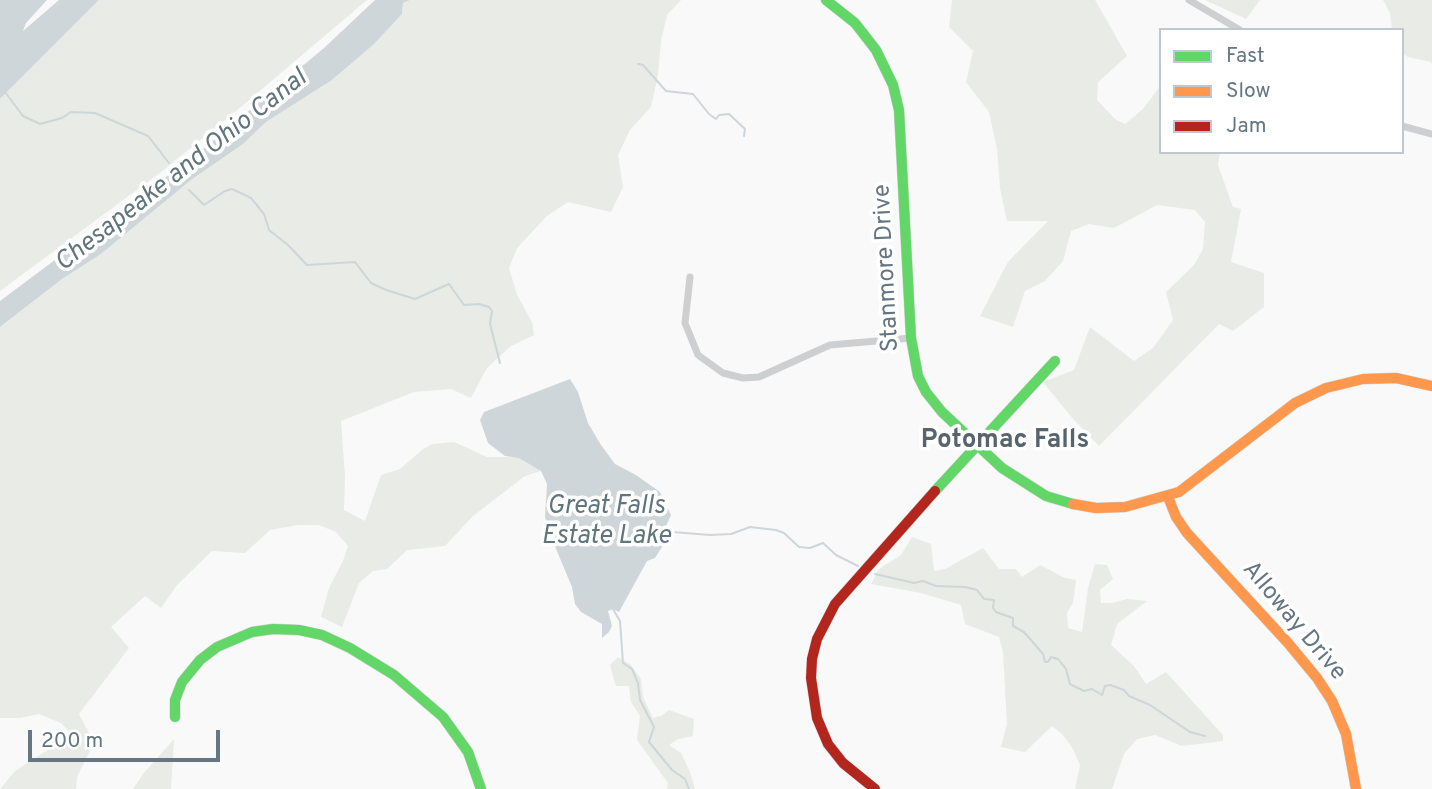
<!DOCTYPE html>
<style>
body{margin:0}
#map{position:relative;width:1432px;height:789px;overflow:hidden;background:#f9f9f9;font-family:Overpass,sans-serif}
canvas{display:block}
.legend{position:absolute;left:1159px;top:28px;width:245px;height:126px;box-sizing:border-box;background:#fff;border:2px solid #c1c8cd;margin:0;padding:9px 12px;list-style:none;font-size:21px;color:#657683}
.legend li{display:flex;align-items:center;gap:14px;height:35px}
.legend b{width:35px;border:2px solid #c1c8cd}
.scale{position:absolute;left:28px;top:730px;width:192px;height:32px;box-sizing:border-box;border:4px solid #657683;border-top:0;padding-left:9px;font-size:21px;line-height:24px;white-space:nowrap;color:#657683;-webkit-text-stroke:5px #fff;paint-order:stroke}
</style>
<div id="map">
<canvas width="1432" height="789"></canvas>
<ul class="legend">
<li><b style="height:9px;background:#63d668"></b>Fast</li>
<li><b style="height:9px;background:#ff974d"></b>Slow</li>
<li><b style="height:9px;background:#b3261e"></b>Jam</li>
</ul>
<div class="scale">200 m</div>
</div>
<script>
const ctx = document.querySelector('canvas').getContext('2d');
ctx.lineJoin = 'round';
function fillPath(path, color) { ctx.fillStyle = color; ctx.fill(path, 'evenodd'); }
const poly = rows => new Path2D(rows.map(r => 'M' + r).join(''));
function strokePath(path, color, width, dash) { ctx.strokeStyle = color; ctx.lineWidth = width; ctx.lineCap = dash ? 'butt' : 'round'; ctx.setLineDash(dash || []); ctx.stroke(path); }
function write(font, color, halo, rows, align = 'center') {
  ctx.font = font + ' Overpass,sans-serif'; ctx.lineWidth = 7; ctx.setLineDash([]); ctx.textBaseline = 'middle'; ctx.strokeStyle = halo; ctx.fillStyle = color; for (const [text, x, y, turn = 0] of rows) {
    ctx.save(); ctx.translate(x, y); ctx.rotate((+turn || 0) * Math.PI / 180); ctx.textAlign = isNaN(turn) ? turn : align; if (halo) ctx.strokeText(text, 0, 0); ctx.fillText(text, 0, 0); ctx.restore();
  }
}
fillPath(poly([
 [99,0,367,0,236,111,161,172,0,291,0,99],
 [410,0,681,0,667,15,661,41,658,75,651,107,630,130,618,155,623,187,611,212,568,202,547,216,517,248,509,268,517,295,532,322,534,335,511,346,487,368,471,398,451,389,414,392,341,421,345,477,344,510,365,521,381,475,400,469,422,450,432,444,454,442,487,457,519,457,541,471,525,476,473,516,445,546,407,550,387,569,373,571,359,583,342,627,321,617,329,588,343,561,348,546,336,532,319,525,298,525,270,530,245,553,212,551,177,585,161,608,145,596,111,627,129,648,79,714,94,743,77,777,76,789,0,789,15,771,57,744,76,739,61,723,39,714,20,718,0,718,0,327,62,279,101,254,191,180,243,144,266,122,332,80,374,44,402,14,403,3],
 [952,0,1095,0,1127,56,1098,82,1097,100,1115,119,1125,124,1143,109,1161,85,1161,152,1220,152,1218,165,1233,207,1241,209,1231,262,1264,273,1264,307,1233,331,1219,324,1099,446,1074,420,1043,382,1074,370,1090,327,1134,361,1153,348,1173,320,1166,292,1194,265,1203,249,1205,222,1195,210,1157,205,1114,228,1089,224,1071,231,1063,261,1045,281,1025,291,1013,327,980,316,1008,262,1048,221,1007,221,1000,188,997,149,989,112,966,82,973,51,949,27],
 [1205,0,1260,0,1246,19],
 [1383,0,1432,0,1432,64,1431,62,1408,57,1402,53,1402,30,1392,30,1390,13],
 [912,537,931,544,934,571,945,569,983,548,999,569,1016,569,1022,577,1040,565,1065,578,1076,580,1073,603,1067,613,1068,628,1082,632,1088,588,1095,564,1107,565,1113,579,1100,590,1101,603,1113,603,1127,599,1147,601,1117,624,1111,645,1134,666,1146,684,1166,672,1223,735,1223,741,1182,746,1155,735,1137,739,1124,754,1112,789,1075,789,1080,765,1073,749,1063,735,1052,726,1025,752,1001,747,1007,724,1003,652,999,637,965,624,961,605,921,593,871,584,879,569,901,555],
 [618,657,630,664,641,679,643,697,653,718,661,716,669,710,694,719,693,736,678,739,669,745,681,753,690,772,695,789,667,789,668,783,637,740,640,716,631,702,629,686,616,686,610,665],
 [174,739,171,789,133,789,143,774]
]), '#e8ebe6');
fillPath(poly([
 [0,0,47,0,26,23,23,31,59,0,99,0,0,99],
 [375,0,410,0,403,3,402,14,374,44,332,80,266,122,243,144,191,180,101,254,62,279,0,327,0,301,202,150,324,48],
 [570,379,578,392,588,423,601,445,615,464,636,475,660,492,671,515,666,526,662,547,655,558,647,561,619,612,613,609,608,611,612,626,609,632,602,638,602,624,581,612,575,604,572,587,551,537,545,517,547,484,541,471,519,458,505,456,488,443,480,420,484,412]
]), '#ced6d9');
strokePath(poly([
 [638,64,643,65,666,91,693,94,709,114,716,119,719,115,729,114,745,129,744,136],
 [5,92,23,116,40,124,62,118,71,112,95,113,148,136,169,163],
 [189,190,204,205,225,191,232,189,251,198,264,214,269,230,288,245,307,265,355,262,371,283,386,290,415,299,449,284,464,305,479,304,489,307,492,311,490,324,500,363],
 [665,526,672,532,710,535,731,534,750,527,776,530,784,533,799,547,810,548,823,543,836,555,858,566],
 [875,574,914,583,923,581,936,586,965,587,977,590,984,599,994,600,993,608,996,612,1013,618,1013,626,1024,632,1043,654,1045,662,1048,662,1051,657,1058,659,1066,669,1070,684,1084,691,1092,689,1102,695,1105,686,1110,685,1124,690,1129,696,1150,705,1190,732,1205,736],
 [613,609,620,621,623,663,632,669,638,683,640,700,654,727,649,742,672,770,685,779,689,789]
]), '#ced6d9', 2);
const fast = poly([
 [826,0,855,23,876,50,893,85,899,110,911,338,918,376,926,392,942,412,1002,468,1046,496,1073,504],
 [935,491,1055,361],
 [175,717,175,700,182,682,200,660,217,647,252,632,273,629,299,630,322,635,350,648,394,675,443,717,468,752,481,789]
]);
const slow = poly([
 [1168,497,1176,517,1187,533,1288,643,1317,678,1332,701,1346,734,1356,789],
 [1073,504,1096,508,1125,507,1179,492,1295,403,1326,388,1363,379,1396,378,1432,386]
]);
const jam = poly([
 [875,789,843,763,828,744,817,718,811,678,812,659,817,639,835,604,935,491]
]);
strokePath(fast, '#d5d6d7', 11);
strokePath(slow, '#d5d6d7', 11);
strokePath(jam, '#d5d6d7', 11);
strokePath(poly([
 [1189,0,1240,30],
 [1402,126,1432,134],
 [690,277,685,323,698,355,723,373,743,378,759,377,830,345,911,338]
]), '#cecfd0', 7);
strokePath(fast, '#63d668', 10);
strokePath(slow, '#ff974d', 10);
strokePath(jam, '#b3261e', 10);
write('24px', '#657683', '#fff', [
 ["Stanmore Drive",888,268,-93],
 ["Alloway Drive",1293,622,50]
]);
write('italic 26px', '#60757c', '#fff', [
 ["Chesapeake and Ohio Canal",182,172,-38],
 ["Great Falls",606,508],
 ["Estate Lake",606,538]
]);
write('bold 26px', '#57646e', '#fff', [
 ["Potomac Falls",1005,442]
]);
</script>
